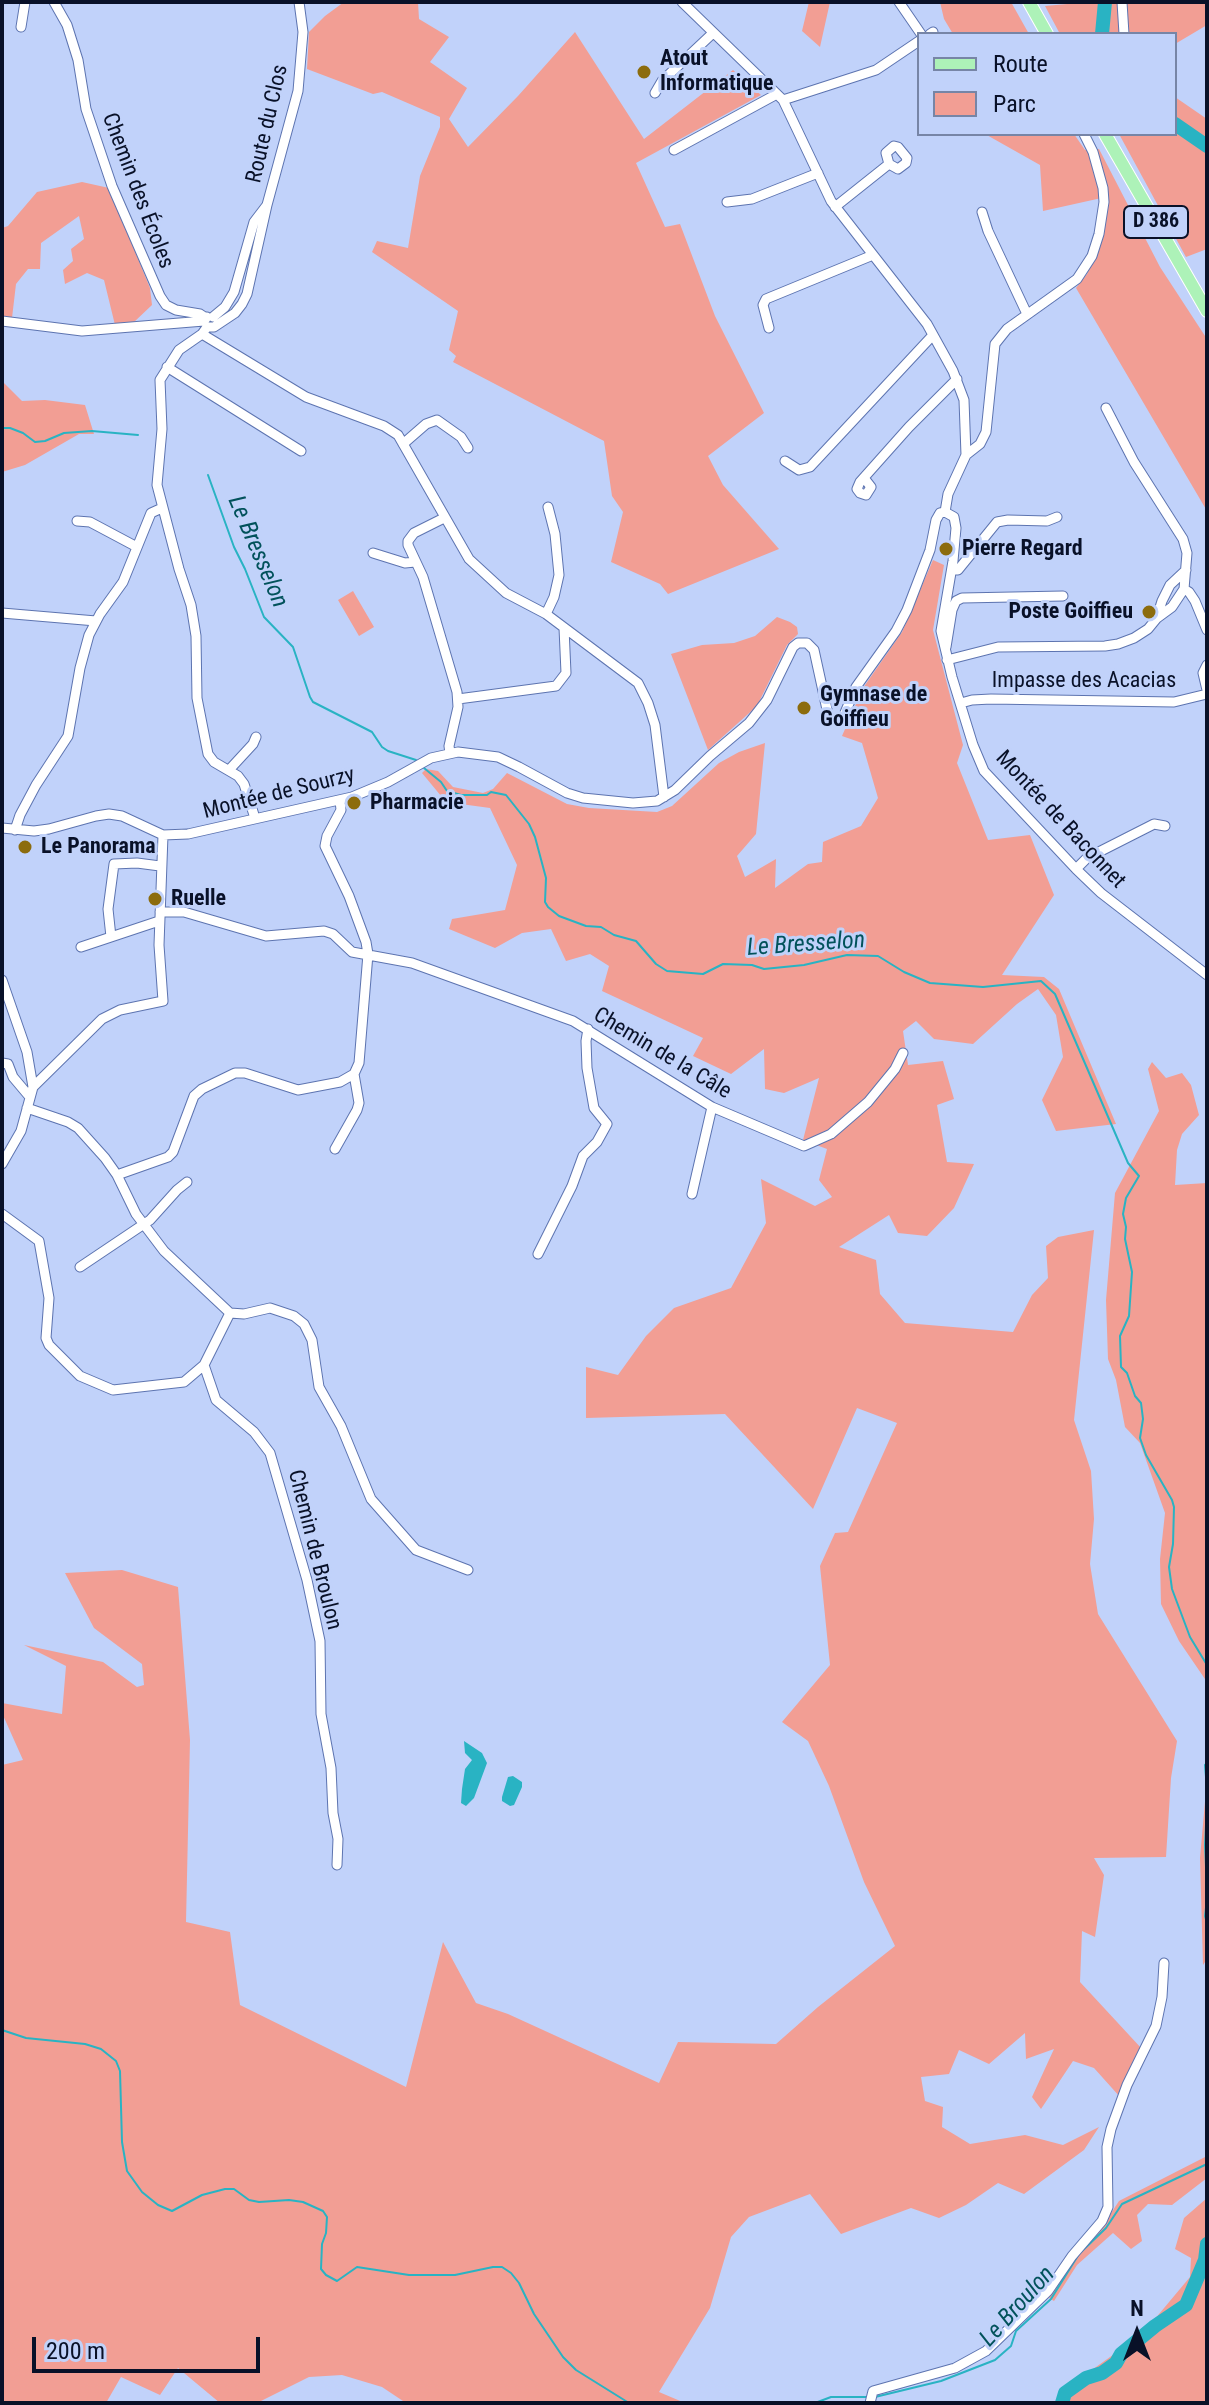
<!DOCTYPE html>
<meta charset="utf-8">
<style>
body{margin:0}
#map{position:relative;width:1209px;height:2405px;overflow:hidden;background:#c1d2fa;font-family:"Roboto Condensed",sans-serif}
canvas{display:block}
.frame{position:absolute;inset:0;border:4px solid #091128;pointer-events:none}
.legend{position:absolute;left:917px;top:32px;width:260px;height:104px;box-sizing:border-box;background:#c1d2fa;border:2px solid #7785a6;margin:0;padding:10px 14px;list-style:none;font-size:24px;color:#091128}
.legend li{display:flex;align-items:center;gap:16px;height:40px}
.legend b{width:40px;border:2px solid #7785a6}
.north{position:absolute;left:1097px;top:2293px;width:80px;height:80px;-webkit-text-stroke:6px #c1d2fa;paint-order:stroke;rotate:0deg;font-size:22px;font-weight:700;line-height:32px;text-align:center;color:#091128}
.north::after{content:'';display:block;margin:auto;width:28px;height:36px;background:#091128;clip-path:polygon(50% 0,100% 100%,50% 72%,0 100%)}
.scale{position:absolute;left:32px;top:2337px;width:228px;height:36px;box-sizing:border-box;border:4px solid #091128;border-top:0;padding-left:10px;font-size:24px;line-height:28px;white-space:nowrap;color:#091128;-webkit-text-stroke:6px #c1d2fa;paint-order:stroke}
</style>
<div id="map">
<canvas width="1209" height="2405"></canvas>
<div class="frame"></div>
<ul class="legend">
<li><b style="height:10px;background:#adf2b8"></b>Route</li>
<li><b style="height:22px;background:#f29e94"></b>Parc</li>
</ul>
<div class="north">N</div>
<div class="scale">200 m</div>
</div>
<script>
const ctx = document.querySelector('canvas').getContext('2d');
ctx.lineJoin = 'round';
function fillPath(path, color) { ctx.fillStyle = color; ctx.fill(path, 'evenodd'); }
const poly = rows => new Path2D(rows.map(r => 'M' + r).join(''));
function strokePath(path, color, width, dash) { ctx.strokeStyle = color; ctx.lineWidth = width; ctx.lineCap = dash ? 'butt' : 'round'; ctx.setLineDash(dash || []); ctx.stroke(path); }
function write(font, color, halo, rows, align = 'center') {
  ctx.font = font + ' "Roboto Condensed",sans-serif'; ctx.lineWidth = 6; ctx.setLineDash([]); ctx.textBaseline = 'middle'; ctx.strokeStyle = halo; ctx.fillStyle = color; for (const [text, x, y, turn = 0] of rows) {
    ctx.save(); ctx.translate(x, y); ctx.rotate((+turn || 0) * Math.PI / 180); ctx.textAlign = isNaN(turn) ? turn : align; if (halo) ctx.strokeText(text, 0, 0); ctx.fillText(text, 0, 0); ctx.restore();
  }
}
fillPath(poly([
 [344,2,418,2,419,19,449,37,430,62,467,88,449,119,468,147,518,96,575,32,644,139,733,70,761,95,636,163,665,227,680,224,715,316,764,413,708,456,723,485,779,549,668,594,660,584,611,562,623,512,612,496,604,441,453,362,456,356,449,350,458,311,372,252,377,241,408,248,420,176,440,127,440,117,382,92,373,94,307,69,309,32,325,16],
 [809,2,830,2,820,47,802,31],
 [940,2,1011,2,1029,34,953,34,944,19],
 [1089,2,1207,2,1207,25,1175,44,1175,34,1060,34,1045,6],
 [1175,97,1207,119,1207,249,1186,257,1119,134,1175,134],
 [985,134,1074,134,1085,150,1099,149,1160,267,1207,339,1207,511,1076,288,1087,274,1102,241,1106,197,1043,211,1040,165],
 [82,182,109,188,150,288,152,305,133,323,115,325,104,280,87,273,65,284,63,270,73,261,71,249,84,239,79,216,41,243,40,269,28,269,16,284,12,318,2,317,2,228,8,226,37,192],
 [2,381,22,401,45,400,85,405,94,434,79,434,25,465,2,472],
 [933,560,944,565,933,630,963,745,957,763,988,840,1030,835,1054,895,1002,975,1044,977,1059,989,1116,1124,1056,1131,1042,1100,1063,1057,1056,1015,1038,989,1017,1004,973,1044,934,1039,916,1021,903,1031,908,1065,943,1061,954,1099,937,1105,947,1162,974,1164,954,1208,927,1236,898,1233,889,1215,839,1247,876,1260,880,1294,905,1323,1013,1332,1032,1295,1048,1278,1046,1246,1058,1237,1094,1230,1074,1420,1091,1471,1094,1519,1090,1564,1098,1614,1177,1741,1171,1778,1166,1857,1094,1858,1104,1875,1095,1937,1082,1931,1080,1982,1142,2049,1120,2097,1094,2068,1073,2061,1041,2109,1032,2097,1054,2049,1026,2059,1025,2033,989,2064,959,2050,949,2074,921,2077,925,2101,943,2107,942,2127,970,2144,1025,2135,1063,2145,1099,2127,1084,2150,1024,2194,998,2183,966,2205,939,2218,911,2208,841,2234,810,2194,749,2217,731,2237,710,2308,659,2392,685,2403,406,2403,382,2387,342,2375,309,2377,257,2403,220,2403,178,2368,160,2395,121,2377,106,2403,2,2403,2,1765,23,1760,2,1713,2,1703,62,1714,66,1666,24,1645,103,1662,137,1687,144,1685,142,1664,94,1628,65,1573,122,1570,178,1587,190,1740,186,1922,230,1932,240,2005,406,2087,443,1942,476,2003,508,2014,659,2083,678,2042,776,2044,818,2007,895,1946,864,1882,829,1786,808,1741,782,1722,830,1665,820,1566,835,1533,848,1532,897,1423,857,1408,813,1509,725,1414,586,1418,586,1367,618,1375,646,1336,674,1308,731,1288,766,1223,761,1179,815,1206,832,1197,819,1180,827,1149,803,1140,819,1078,784,1093,765,1089,764,1049,731,1074,693,1056,703,1038,602,991,609,966,590,954,566,961,551,929,522,933,495,948,449,929,452,919,505,910,517,865,490,808,446,802,422,773,426,769,438,771,453,787,483,793,493,789,507,773,567,804,589,808,657,812,672,806,719,763,739,752,765,743,756,834,737,856,745,877,776,859,775,888,808,864,822,862,823,842,861,826,878,798,862,743,842,736,863,688,902,632],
 [353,591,374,627,359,636,338,600],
 [777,617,790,622,797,627,798,634,787,645,757,706,708,750,671,654,702,645,734,643,755,636],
 [1152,1062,1166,1078,1182,1073,1191,1085,1199,1115,1182,1134,1177,1150,1175,1185,1207,1183,1207,1682,1179,1641,1161,1604,1160,1559,1165,1513,1140,1443,1125,1427,1116,1380,1108,1359,1106,1300,1115,1193,1159,1111,1148,1069],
 [1207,1779,1207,1959,1203,1965,1200,1858],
 [1207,2156,1207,2178,1172,2205,1148,2204,1137,2215,1142,2241,1131,2249,1113,2233,1077,2265,1054,2301,1049,2298,1074,2257,1102,2227,1119,2201],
 [1207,2198,1207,2403,1056,2403,1068,2387,1131,2342,1154,2320,1190,2277,1191,2258,1175,2249,1184,2218]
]), '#f29e94');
fillPath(poly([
 [464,1741,482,1753,487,1763,474,1798,466,1806,461,1803,462,1789,465,1769,472,1760,465,1753],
 [513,1776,522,1782,522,1787,514,1805,510,1806,502,1801,502,1797,508,1777]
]), '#29b3c3');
strokePath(poly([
 [2,428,10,428,23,433,35,442,45,441,64,433,92,431,138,435],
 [208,475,234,547,245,569,264,617,293,647,310,697,313,702,372,732,382,747,388,751,416,760],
 [424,768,441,782,447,791,461,795,487,795,491,792,506,795,529,824,535,837,546,878,545,902,548,907,559,916,586,926,601,927,614,935,636,941,656,964,667,971,703,974,723,964,752,965,764,969,804,965,847,955,878,956,904,972,930,983,983,987,1041,981,1055,994,1128,1163,1139,1176,1126,1198,1123,1214,1126,1227,1125,1239,1132,1272,1129,1316,1120,1336,1121,1367,1127,1373,1135,1396,1141,1403,1143,1419,1140,1438,1146,1455,1172,1500,1174,1507,1173,1544,1169,1567,1172,1589,1190,1637,1207,1665],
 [1207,1763,1205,1765,1207,1789],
 [1207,1804,1205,1845,1207,1889],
 [1207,1899,1205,1916,1207,1923],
 [1207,1937,1207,1957],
 [2,2030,26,2038,85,2044,101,2049,116,2061,120,2071,122,2142,127,2171,142,2192,158,2205,172,2211,202,2195,225,2189,234,2189,249,2200,259,2202,289,2200,303,2202,323,2211,327,2217,326,2233,322,2244,321,2269,326,2275,337,2281,357,2267,409,2275,455,2275,493,2267,502,2267,511,2273,519,2283,534,2314,563,2357,576,2370,629,2403],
 [875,2397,941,2381,995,2360,1011,2346,1016,2331,1051,2299,1079,2254,1106,2228,1122,2204,1207,2164],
 [815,2403,831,2397,869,2397]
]), '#29b3c3', 2);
strokePath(poly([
 [1102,34,1105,2],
 [1175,124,1207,146],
 [1062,2403,1065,2393,1086,2378,1102,2373,1116,2363,1121,2354,1155,2326,1186,2305,1205,2260,1207,2244]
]), '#29b3c3', 14);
const minor = poly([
 [54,2,67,25,78,60,86,109,112,186,160,296,166,305,176,310,200,314,206,318],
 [682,2,783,100,831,201,927,324,953,371,964,400,966,455,948,494,945,512],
 [899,2,921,34],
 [1122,2,1124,34],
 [21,27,25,2],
 [930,34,933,32],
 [655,93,662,81,713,33],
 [783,100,876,70,919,41],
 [674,150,777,94],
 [727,202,752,199,818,173],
 [267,205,298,91,303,32,299,2],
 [835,207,889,164,898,169,906,163,907,158,898,147,894,146,886,153,889,164],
 [982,212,988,231,1027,314],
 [2,321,82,331,204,321,207,317],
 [207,327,202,334,179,350,160,380,162,429,157,485,179,569,191,605,196,636,197,698,208,754,214,762,238,776,244,784,255,818],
 [207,327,214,327,235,313,242,304,247,294,267,205,254,222,234,292,225,307,213,317],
 [769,328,763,305,766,299,873,255],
 [202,334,306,397,384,426,398,435,469,559,506,593,546,614,638,683,648,703,655,725,664,797],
 [167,367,301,451],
 [403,444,426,424,437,420,461,437,468,448],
 [966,455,980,444,986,432,995,344,1007,329,1077,279,1092,256,1099,234,1104,202,1103,188,1093,152,1084,134],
 [785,461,799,470,810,467,933,335],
 [864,478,871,487,866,495,860,493,857,489,860,482,909,427,957,379],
 [945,512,954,517,956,528,953,561,941,631,952,677,973,745,984,771,1076,869,1101,893,1207,975],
 [444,518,414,533,408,541,408,545,423,577,457,692,458,707,449,746,450,753],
 [77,521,90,522,137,547],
 [373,553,405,563,415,562],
 [952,570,958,570,997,522,1008,520,1047,521,1057,517],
 [1184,589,1189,592,1195,601,1207,630],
 [2,613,96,621],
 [546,614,554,597,559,575,555,534,548,507],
 [1157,617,1162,601,1170,585,1186,570],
 [946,647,952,610,956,601,962,598,1063,596],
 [947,660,998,647,1105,646,1118,644,1134,638,1148,629,1157,618,1172,607,1184,589,1187,553,1183,539,1134,462,1106,408],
 [1207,665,1203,673,1207,690],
 [458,699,556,686,566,673,564,628],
 [961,703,972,700,991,699,1174,702,1207,694],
 [229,770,253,744,256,737],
 [2,828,34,831,49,829,96,816,109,814,122,816,163,835,188,834,352,797,388,782,431,758,458,752,498,757,519,767,567,793,583,798,633,803,657,801,675,790,710,756,749,723,767,700,793,647,798,643,807,643,814,650,828,714,833,719,839,720,844,715,856,687,896,631,907,610,930,550,936,520,940,513,945,512],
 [15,830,20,815,36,785,68,736,80,668,89,635,100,614,123,582,151,513,162,508],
 [1076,869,1087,858,1154,824,1165,826],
 [160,912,184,912,266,936,324,931,333,934,352,952,412,963,573,1021,712,1107,804,1146,831,1134,868,1102,895,1069,903,1053],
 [111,937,108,909,114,864,137,863,160,866],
 [81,947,159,921],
 [2,980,27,1052,33,1087],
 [2,1063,8,1064,13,1077,29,1096],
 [27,1108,68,1122,78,1128,105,1158,117,1175,136,1214,164,1251,230,1313],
 [335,1149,357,1110,359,1103,354,1074],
 [2,1164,21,1131,33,1087,102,1019,120,1010,163,1001,159,945,163,835],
 [117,1175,168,1157,173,1152,194,1096,202,1089,235,1073,245,1073,298,1090,340,1082,354,1074,359,1063,368,954,366,942,349,896,325,846,327,836,341,810,340,800],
 [692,1194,712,1107],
 [2,1214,39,1241,49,1298,46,1338,49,1345,80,1376,113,1390,184,1382,204,1365,230,1313],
 [538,1254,572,1186,583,1156,597,1142,607,1124,594,1108,587,1068,586,1041,588,1029],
 [80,1267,150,1220,177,1190,187,1182],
 [230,1313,244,1314,270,1308,294,1316,304,1324,312,1340,319,1387,341,1426,371,1499,416,1550,468,1570],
 [204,1365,216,1400,254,1432,270,1453,307,1580,320,1641,321,1714,331,1768,333,1813,338,1839,337,1865],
 [870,2403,873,2391,955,2368,986,2351,1048,2291,1072,2256,1102,2221,1108,2207,1107,2147,1111,2129,1127,2085,1156,2026,1162,1997,1164,1963]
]);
const major = poly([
 [1029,2,1047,34],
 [1105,134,1207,311]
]);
strokePath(minor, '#5d74b0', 11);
strokePath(major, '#fff', 14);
strokePath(minor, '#fff', 9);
strokePath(major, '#adf2b8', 12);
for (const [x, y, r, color] of [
 [644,72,8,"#8c6c0d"],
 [946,549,8,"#8c6c0d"],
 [1149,612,8,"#8c6c0d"],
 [804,708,8,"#8c6c0d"],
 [354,803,8,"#8c6c0d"],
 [25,847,8,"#8c6c0d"],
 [155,899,8,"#8c6c0d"]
]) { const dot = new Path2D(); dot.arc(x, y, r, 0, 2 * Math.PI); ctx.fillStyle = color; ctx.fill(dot); strokePath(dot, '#c1d2fa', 3); }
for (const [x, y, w] of [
 [1156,222,64]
]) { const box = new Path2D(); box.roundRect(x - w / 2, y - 16, w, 32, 6); ctx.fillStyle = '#c1d2fa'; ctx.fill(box); strokePath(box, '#091128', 2); }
write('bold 20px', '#091128', null, [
 ["D 386",1156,222]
]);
write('bold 22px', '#091128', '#c1d2fa', [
 ["Atout",660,59],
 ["Informatique",660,84],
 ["Pierre Regard",962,549],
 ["Poste Goiffieu",1133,612,"right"],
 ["Gymnase de",820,695],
 ["Goiffieu",820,720],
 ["Pharmacie",370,803],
 ["Le Panorama",41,847],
 ["Ruelle",171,899]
], 'left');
write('22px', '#091128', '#c1d2fa', [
 ["Route du Clos",268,124,-77],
 ["Chemin des Écoles",137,191,69],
 ["Impasse des Acacias",1084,681],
 ["Montée de Sourzy",279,794,-14],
 ["Montée de Baconnet",1060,820,47],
 ["Chemin de la Câle",662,1054,31],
 ["Chemin de Broulon",314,1550,76]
]);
write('italic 24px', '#02525b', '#c1d2fa', [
 ["Le Bresselon",257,552,67],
 ["Le Bresselon",806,945,-4],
 ["Le Broulon",1018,2307,-48]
]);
</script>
